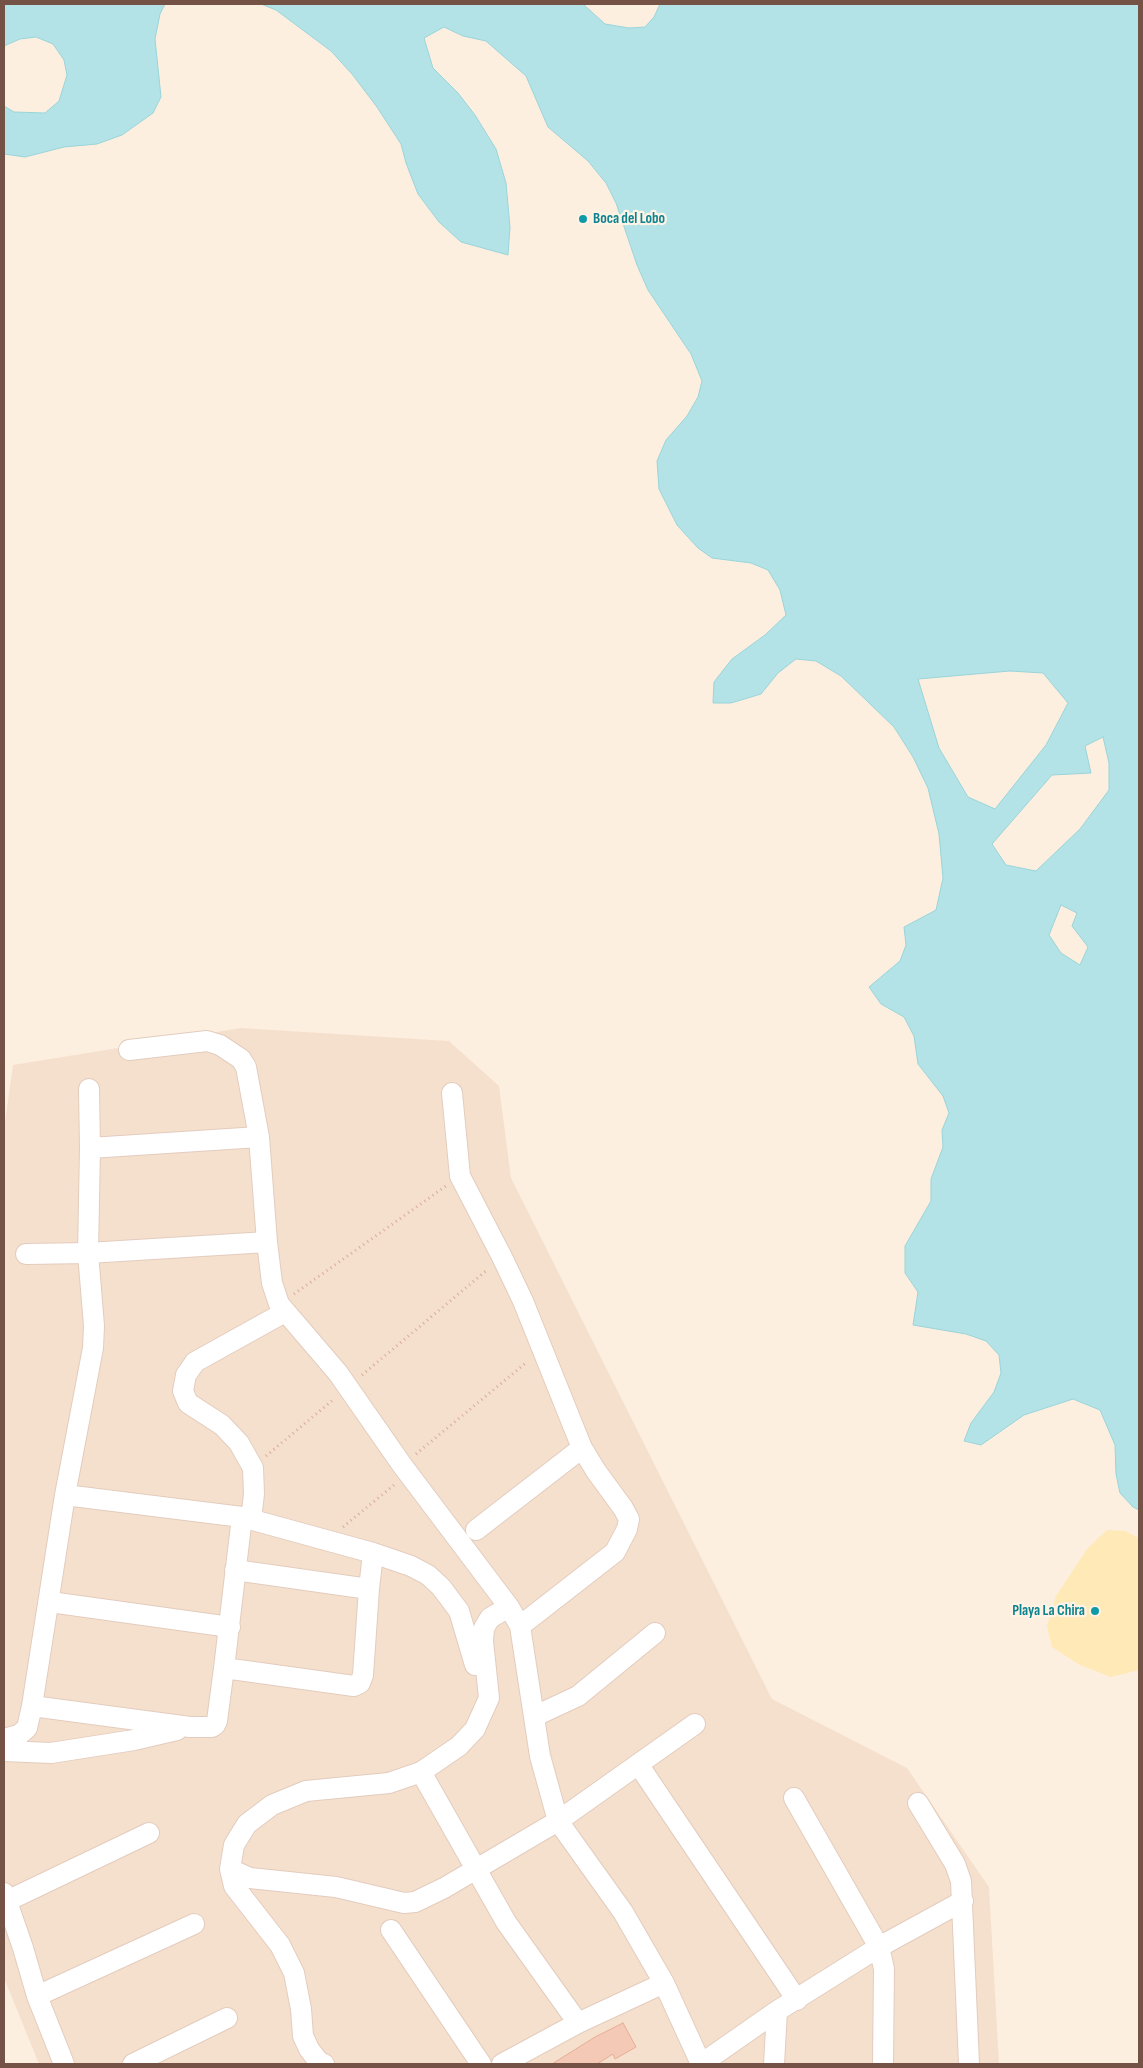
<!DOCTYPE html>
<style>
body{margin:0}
#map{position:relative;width:1143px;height:2068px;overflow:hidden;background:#fdefdf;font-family:"Sofia Sans Condensed",sans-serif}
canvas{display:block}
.frame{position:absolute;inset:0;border:5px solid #745346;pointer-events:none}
</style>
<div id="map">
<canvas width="1143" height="2068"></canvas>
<div class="frame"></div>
</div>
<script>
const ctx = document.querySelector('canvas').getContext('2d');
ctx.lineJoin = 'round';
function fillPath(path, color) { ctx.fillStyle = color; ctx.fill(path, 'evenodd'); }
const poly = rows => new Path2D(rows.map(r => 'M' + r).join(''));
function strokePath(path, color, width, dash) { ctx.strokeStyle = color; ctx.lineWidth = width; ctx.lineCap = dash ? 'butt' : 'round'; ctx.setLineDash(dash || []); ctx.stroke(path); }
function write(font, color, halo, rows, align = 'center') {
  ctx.font = font + ' "Sofia Sans Condensed",sans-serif'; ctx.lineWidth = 4.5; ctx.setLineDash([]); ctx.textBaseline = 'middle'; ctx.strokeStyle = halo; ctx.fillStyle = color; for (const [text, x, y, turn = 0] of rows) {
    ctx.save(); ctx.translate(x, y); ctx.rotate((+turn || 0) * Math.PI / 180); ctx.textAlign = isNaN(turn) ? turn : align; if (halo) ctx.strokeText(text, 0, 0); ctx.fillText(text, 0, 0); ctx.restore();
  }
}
fillPath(poly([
 [241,1028,449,1041,499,1086,511,1178,772,1699,907,1768,989,1887,999,2064,39,2064,4,1978,4,1129,13,1065]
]), '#f5e0cd');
fillPath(poly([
 [1107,1530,1125,1531,1139,1538,1139,1670,1111,1677,1080,1665,1052,1647,1047,1626,1056,1596,1087,1549]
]), '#ffe9b7');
const water = poly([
 [4,4,165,4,160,14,155,39,161,97,153,113,122,135,97,144,64,147,25,157,4,154,4,106,14,112,45,113,59,101,67,75,64,60,53,44,36,37,20,39,4,46,4,4],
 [261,4,583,4,605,24,629,28,645,27,654,17,660,4,1139,4,1139,1510,1133,1507,1120,1493,1116,1474,1115,1445,1100,1410,1073,1399,1024,1415,981,1445,964,1441,971,1423,994,1392,1001,1373,999,1355,986,1341,966,1334,913,1325,918,1292,905,1273,905,1246,931,1201,931,1179,943,1147,942,1130,949,1113,943,1096,918,1064,914,1036,904,1017,881,1004,869,987,900,961,906,945,904,927,936,910,943,878,939,834,928,788,913,757,894,727,841,676,816,661,796,659,778,673,761,694,731,703,713,703,714,682,732,659,765,635,786,615,780,590,768,570,751,563,712,558,698,548,677,525,659,489,657,461,666,440,687,416,698,397,702,381,691,354,648,290,637,265,616,203,606,183,588,161,548,127,526,76,486,41,463,36,444,27,424,38,433,68,458,93,475,115,496,149,506,183,510,227,508,255,461,242,439,222,418,194,406,163,401,144,377,107,352,74,331,51,276,10,261,4],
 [1010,671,1043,673,1068,703,1046,745,995,809,968,797,939,748,918,679,1010,671],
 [1103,737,1109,763,1109,790,1080,829,1036,871,1006,865,992,844,1052,775,1091,773,1085,746,1103,737],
 [1061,905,1077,913,1072,926,1088,947,1080,965,1061,953,1049,935,1061,905]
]);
fillPath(water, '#b3e3e7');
strokePath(water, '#99d4d9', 1);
const building = poly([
 [623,2023,636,2047,615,2059,613,2054,597,2064,552,2064,595,2037,623,2023]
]);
fillPath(building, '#f4c9b5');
strokePath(building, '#e7ae95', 1);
const minor = poly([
 [129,1050,207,1041,220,1045,241,1059,246,1067,259,1137,267,1242,272,1283,279,1304,338,1373,402,1465,509,1607,520,1626,540,1756,558,1821,623,1912,664,1983,701,2064],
 [452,1093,460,1176,502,1257,523,1301,582,1448,596,1471,623,1508,629,1519,627,1529,615,1552,520,1626],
 [90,1148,259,1137],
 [26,1254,88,1253,267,1242],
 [65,1495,242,1517,373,1553,369,1589,363,1675,360,1683,354,1686,224,1668],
 [251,1519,254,1494,253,1468,239,1443,222,1425,188,1403,183,1391,186,1375,195,1362,285,1312],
 [476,1530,582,1448],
 [373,1553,411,1566,428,1575,441,1587,459,1611,475,1665],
 [235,1570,369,1589],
 [50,1602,230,1627],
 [32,1706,190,1727,212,1727,215,1725,217,1721,224,1668,242,1517],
 [535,1716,578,1696,655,1633],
 [4,1739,19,1735,27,1728,32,1706,65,1495,93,1348,94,1326,88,1253,90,1148,89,1089],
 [4,1751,51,1753,134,1740,177,1730],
 [638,1764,797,2000],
 [421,1772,506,1922,578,2023],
 [794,1798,879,1947,884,1969,883,2064],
 [918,1803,955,1864,961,1881,969,2064],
 [230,1869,250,1878,336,1887,404,1903,415,1902,444,1888,558,1821,695,1724],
 [4,1893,23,1948,37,1996,64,2064],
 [7,1901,149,1833],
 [391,1930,481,2064],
 [37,1996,194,1924],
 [133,2064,227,2018],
 [324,2064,319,2062,309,2049,303,2036,301,2009,294,1973,280,1945,234,1886,230,1869,234,1845,247,1824,272,1805,306,1791,389,1783,421,1772,459,1746,475,1729,489,1698,483,1641,484,1628,490,1618,509,1607],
 [502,2064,578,2023,664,1983],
 [701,2064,777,2011,879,1947,963,1901],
 [774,2064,777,2011]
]);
strokePath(minor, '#e3ccbe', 22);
strokePath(poly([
 [294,1294,446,1186],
 [362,1375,487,1270],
 [416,1454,527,1362],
 [266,1456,334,1399],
 [343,1527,394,1485]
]), '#d8ac99', 3, [1, 4]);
strokePath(minor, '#fff', 20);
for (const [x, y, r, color] of [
 [583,219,5,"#0f9aa8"],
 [1095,1611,5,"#0f9aa8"]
]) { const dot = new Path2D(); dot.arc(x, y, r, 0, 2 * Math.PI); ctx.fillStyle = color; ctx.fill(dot); strokePath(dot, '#fff3e6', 2); }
write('bold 15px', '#0d838f', '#fff3e6', [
 ["Boca del Lobo",593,219],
 ["Playa La Chira",1085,1611,"right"]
], 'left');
</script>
